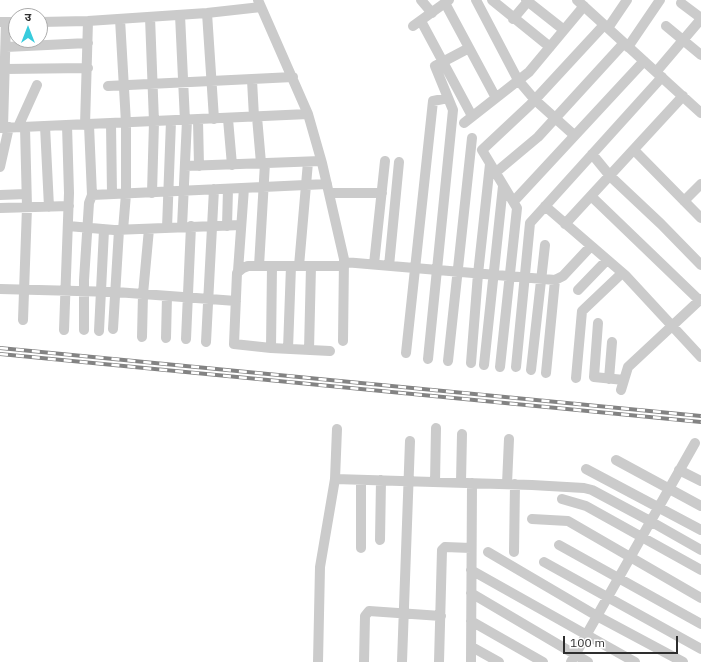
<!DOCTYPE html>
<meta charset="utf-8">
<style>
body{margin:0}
#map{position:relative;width:701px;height:662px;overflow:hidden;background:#fff;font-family:"IBM Plex Sans","Noto Sans Devanagari",sans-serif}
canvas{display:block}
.north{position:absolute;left:8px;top:8px;width:40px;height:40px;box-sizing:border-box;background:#fff;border:1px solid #ababab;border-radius:50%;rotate:0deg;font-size:11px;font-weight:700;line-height:16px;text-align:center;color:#2e2e2e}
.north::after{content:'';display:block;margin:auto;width:14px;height:18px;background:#38ccdd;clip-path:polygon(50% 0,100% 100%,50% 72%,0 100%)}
.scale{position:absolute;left:563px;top:636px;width:115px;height:18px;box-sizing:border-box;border:2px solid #2e2e2e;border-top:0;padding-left:5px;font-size:12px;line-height:14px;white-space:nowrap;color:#2e2e2e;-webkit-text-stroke:3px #fff;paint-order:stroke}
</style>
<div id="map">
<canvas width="701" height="662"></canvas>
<div class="north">उ</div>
<div class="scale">100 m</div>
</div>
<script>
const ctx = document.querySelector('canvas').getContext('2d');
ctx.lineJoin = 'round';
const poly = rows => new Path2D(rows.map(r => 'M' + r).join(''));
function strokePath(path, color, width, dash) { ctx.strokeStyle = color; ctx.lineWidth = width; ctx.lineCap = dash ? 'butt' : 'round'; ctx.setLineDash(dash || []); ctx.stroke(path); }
strokePath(poly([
 [258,0,308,114,322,163,344,259,343,341],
 [421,0,432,13],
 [476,0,518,80,535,100,574,135],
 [492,0,550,47],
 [526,0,564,30],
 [577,0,701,113],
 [445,3,496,98],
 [681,3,701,18],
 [207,13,214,119],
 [180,15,185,121],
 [150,17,154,122,152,193],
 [120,19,126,123,126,194,123,230],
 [513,19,529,0],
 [421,21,472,116],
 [0,22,16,22],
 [40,22,88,21,207,13,261,7],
 [413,26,449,0],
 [666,26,701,55],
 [608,28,627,0],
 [6,47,88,43],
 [628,47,660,0],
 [5,69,88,68],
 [656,72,701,19],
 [252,80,254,117],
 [108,86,293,77],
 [257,117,261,163],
 [228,119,232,165],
 [198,120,199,166],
 [464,123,529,72,584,6],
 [111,124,112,194],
 [85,125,88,21],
 [89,125,92,195,327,184],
 [45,126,49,207],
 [3,127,6,22],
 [18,127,37,85],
 [0,128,308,114],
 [634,150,701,218],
 [592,154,610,176,661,224,701,265],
 [185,166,321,161],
 [0,167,9,127],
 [495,173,538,137,624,43],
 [329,193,382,193],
 [0,195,26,194],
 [591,196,699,300],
 [514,201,644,61],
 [684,201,701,184],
 [545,206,625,275,701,357],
 [0,208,69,206],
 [565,224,683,96],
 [68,226,114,230,241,225],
 [227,226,228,189],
 [182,227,187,120],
 [167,228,171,121],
 [344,262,555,280,563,276,591,246],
 [374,264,385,161],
 [259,266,265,163],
 [299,266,308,162],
 [389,266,399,162],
 [238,271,244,188],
 [0,289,116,292,236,301],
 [578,290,607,260],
 [23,320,27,207,25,127],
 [598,323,594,377,624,380],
 [113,329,119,230],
 [64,330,69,193,67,125],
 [84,330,84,280,89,203,92,195],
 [99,331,104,230],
 [142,337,143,294,149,229],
 [166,338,167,296],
 [186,339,191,226],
 [206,342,214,189],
 [271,348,272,266],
 [288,349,291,266],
 [309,350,311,266],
 [330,351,271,348,234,344,237,273,243,268,248,266,344,266],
 [406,353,433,101,448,98],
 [428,359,453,110,435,66,469,48],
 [448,361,472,138],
 [471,363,478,274,490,164],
 [484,365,503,186],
 [500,367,517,208,482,150,530,105,604,25],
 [516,367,530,223,662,77],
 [531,370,545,245],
 [546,373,555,280],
 [576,378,582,311,622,273],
 [609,379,612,342],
 [621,390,628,367,701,299],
 [616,460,701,506],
 [586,469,701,530],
 [679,470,701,481],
 [335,479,532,485,584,488,592,490,650,521,701,550],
 [435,482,436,428],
 [461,482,462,434],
 [507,484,509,439],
 [562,499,586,506,701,570],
 [532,519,568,521,701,598],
 [380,540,381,480],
 [559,545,701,624],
 [361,548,361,480],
 [488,552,597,616,683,662],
 [514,552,515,484],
 [544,562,701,649],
 [471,570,635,662],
 [471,593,588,662],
 [471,621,543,662],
 [472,647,499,662],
 [318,662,320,567,335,479,337,429],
 [364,662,365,616,369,611,441,616],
 [402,662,410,441],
 [439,662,442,550,445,547,471,548],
 [471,662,472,483],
 [571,662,695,443]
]), '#cbcbcb', 10);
const rail = poly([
 [0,348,701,416],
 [0,354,701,422]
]);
strokePath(rail, '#838383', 4);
strokePath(rail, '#fff', 2.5, [8]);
</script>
